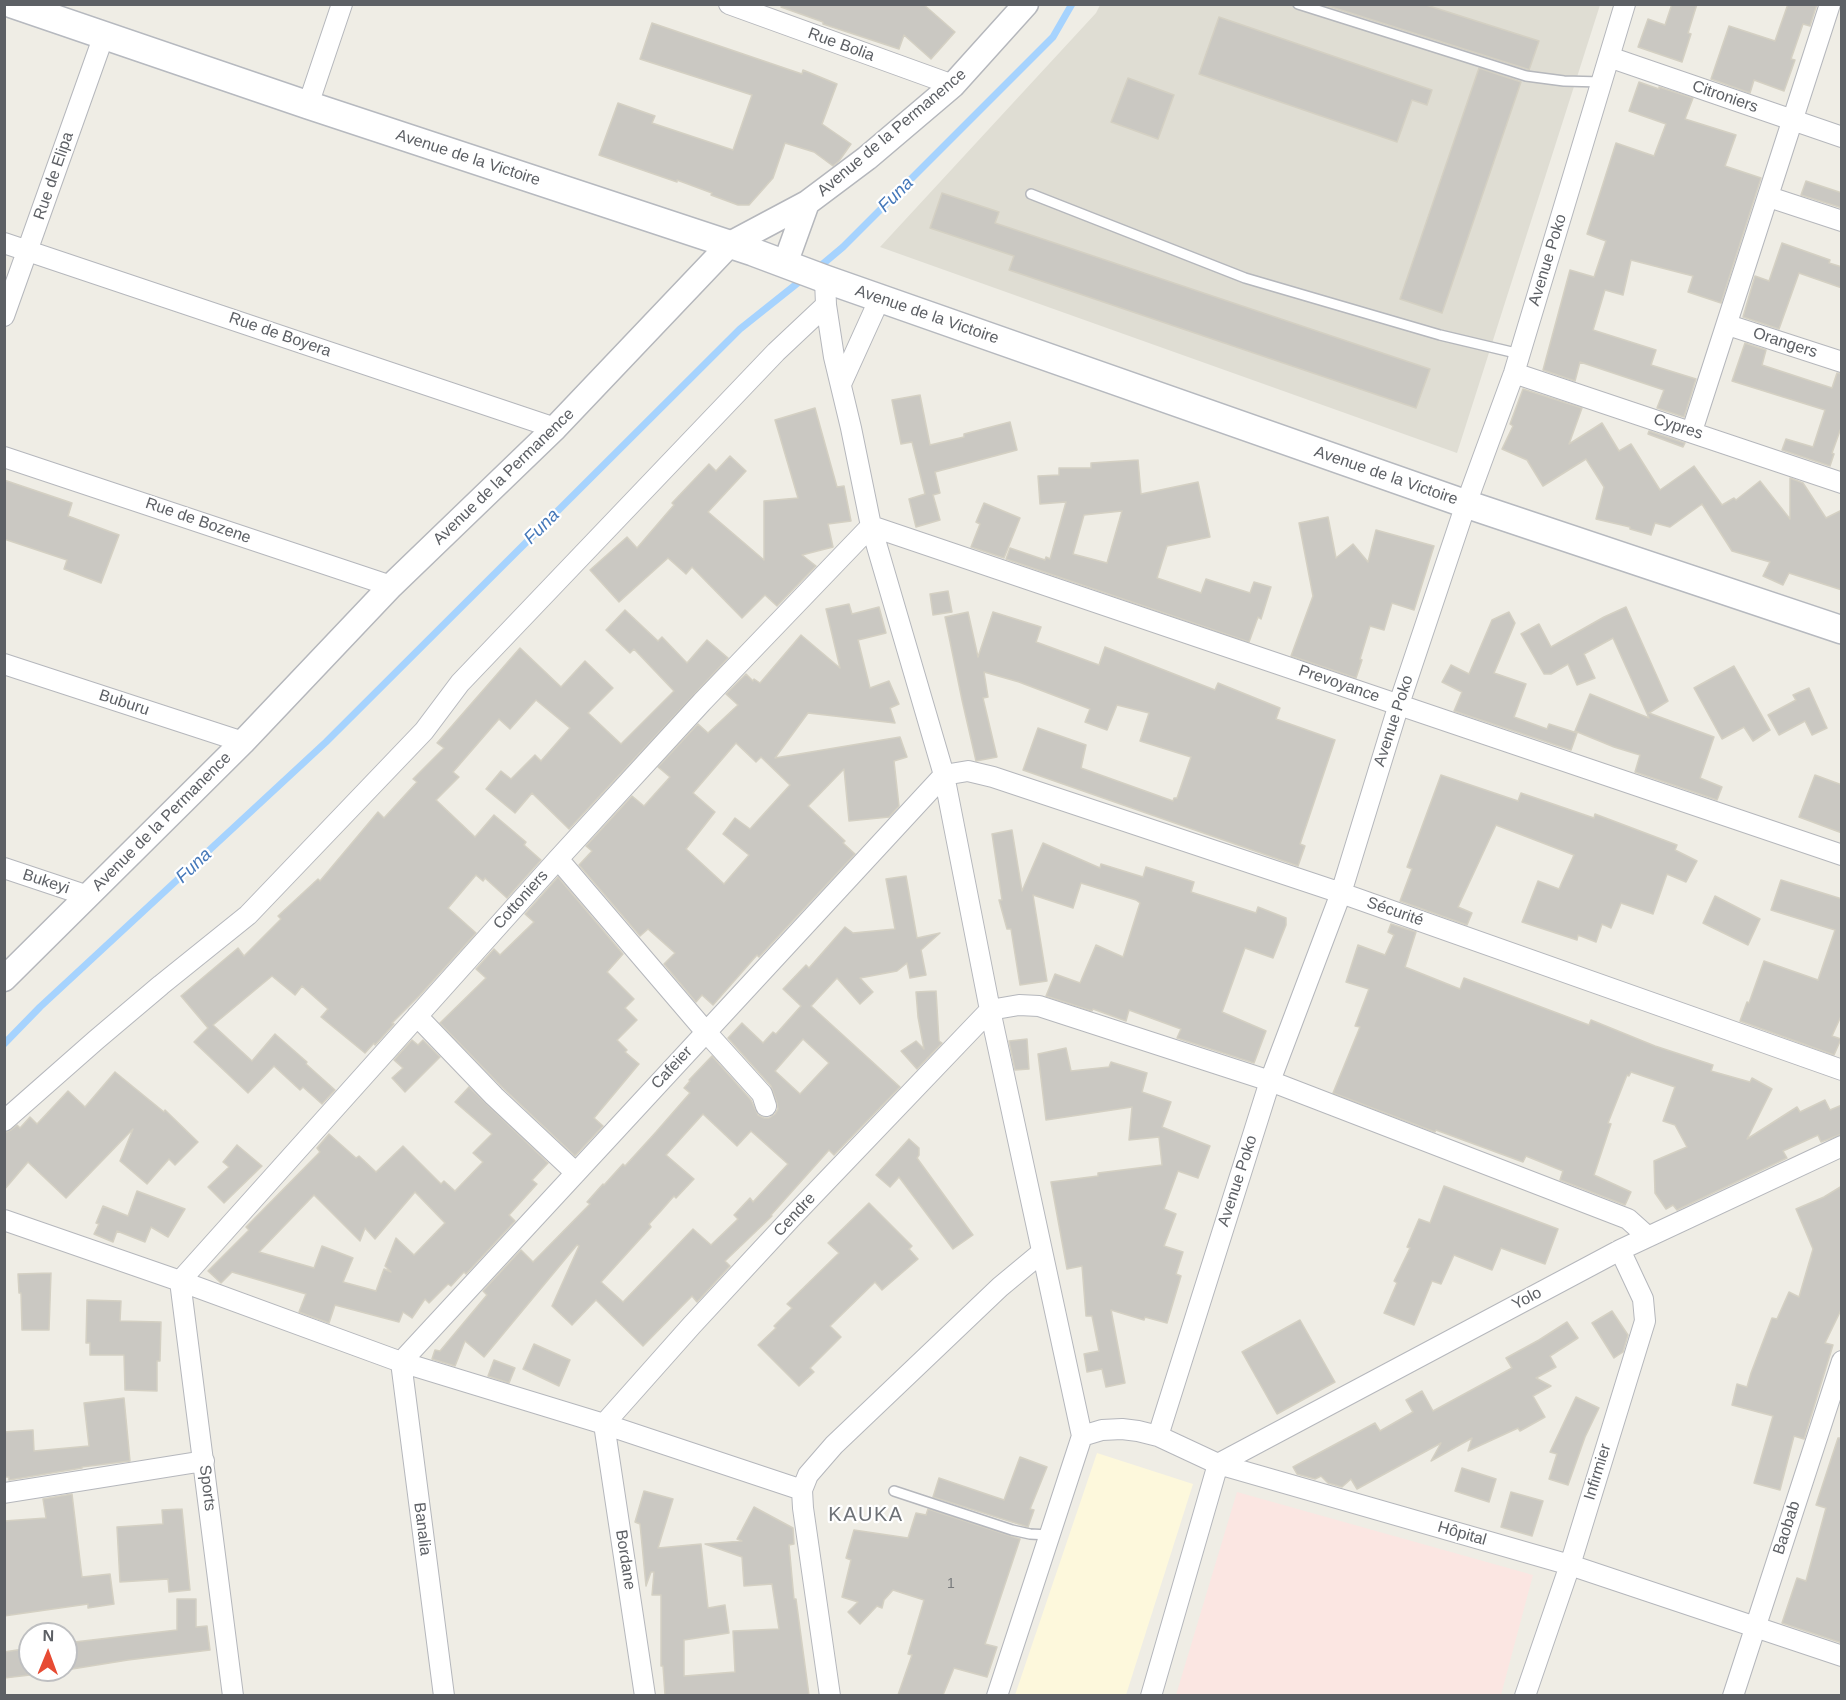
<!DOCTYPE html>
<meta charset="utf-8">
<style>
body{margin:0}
#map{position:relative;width:1846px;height:1700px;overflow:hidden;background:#efede5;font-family:Arial,sans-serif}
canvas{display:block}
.frame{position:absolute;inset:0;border:6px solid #5d6065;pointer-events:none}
.north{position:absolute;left:18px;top:1622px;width:60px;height:60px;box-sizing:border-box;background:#fff;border:2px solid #bebfc1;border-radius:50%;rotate:1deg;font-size:16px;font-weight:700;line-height:24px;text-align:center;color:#5d6065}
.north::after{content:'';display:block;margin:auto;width:21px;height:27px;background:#e74b33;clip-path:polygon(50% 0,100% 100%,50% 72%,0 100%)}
</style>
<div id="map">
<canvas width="1846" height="1700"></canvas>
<div class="frame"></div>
<div class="north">N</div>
</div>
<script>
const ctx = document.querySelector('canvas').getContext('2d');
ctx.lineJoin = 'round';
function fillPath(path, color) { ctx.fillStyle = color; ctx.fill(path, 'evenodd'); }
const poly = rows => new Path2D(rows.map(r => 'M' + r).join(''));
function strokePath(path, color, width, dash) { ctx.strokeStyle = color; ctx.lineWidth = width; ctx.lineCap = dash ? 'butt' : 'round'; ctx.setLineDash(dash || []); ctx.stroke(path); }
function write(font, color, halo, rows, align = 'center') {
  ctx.font = font + ' Arial,sans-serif'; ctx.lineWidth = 4.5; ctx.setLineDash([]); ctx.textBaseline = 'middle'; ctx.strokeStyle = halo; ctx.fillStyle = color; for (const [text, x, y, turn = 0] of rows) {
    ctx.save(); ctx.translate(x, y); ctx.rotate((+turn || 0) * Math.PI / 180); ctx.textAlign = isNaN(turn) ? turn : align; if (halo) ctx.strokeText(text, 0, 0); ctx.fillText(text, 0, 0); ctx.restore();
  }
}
fillPath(poly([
 [1097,1453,1193,1484,1126,1695,1015,1695]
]), '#fdf8dc');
fillPath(poly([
 [1100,5,1600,5,1457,453,880,247,1096,13]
]), '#dfddd3');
fillPath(poly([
 [1237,1492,1533,1575,1501,1695,1176,1695]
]), '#fbe6e2');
strokePath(poly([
 [818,268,843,247,1053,37,1072,4],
 [4,1044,40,1007,326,742,740,329,804,278]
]), '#a6d3fe', 7);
const building = poly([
 [782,4,923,4,955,32,931,59,904,35,899,49,823,24,823,22,781,7,782,4],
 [1322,4,1423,4,1539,41,1529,70,1527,69,1322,4],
 [1672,4,1697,4,1688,33,1691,34,1682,62,1638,47,1648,19,1665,25,1672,4],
 [1788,4,1817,4,1810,26,1803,24,1791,59,1795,60,1784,91,1754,80,1750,93,1711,79,1729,26,1775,41,1788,4],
 [1219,17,1432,90,1427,105,1412,100,1397,142,1199,74,1219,17],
 [652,23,802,74,803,70,837,84,822,124,851,144,839,161,833,166,814,152,785,143,773,178,749,205,738,205,711,195,712,193,677,180,677,182,599,155,618,103,655,116,652,123,733,150,752,95,640,59,652,23],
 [1479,68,1521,82,1442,313,1400,299,1479,68],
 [1128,78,1174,95,1158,139,1111,122,1128,78],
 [1639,82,1659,89,1659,87,1693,98,1685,119,1736,135,1725,166,1761,178,1721,303,1688,292,1693,276,1631,260,1623,295,1605,290,1593,330,1656,350,1651,365,1696,379,1684,417,1657,408,1664,390,1580,362,1575,381,1543,370,1570,270,1594,277,1606,241,1587,234,1616,143,1654,156,1666,124,1629,111,1639,82],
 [1806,181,1842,193,1842,208,1801,195,1806,181],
 [942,193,999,212,995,223,1430,369,1416,408,1009,270,1014,256,930,228,942,193],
 [1782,243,1830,260,1829,263,1842,267,1842,288,1799,273,1779,329,1743,317,1755,276,1769,281,1782,243],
 [1745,343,1766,350,1762,365,1832,388,1837,373,1842,374,1842,425,1832,453,1834,454,1830,466,1782,450,1786,439,1813,447,1825,410,1732,381,1745,343],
 [1523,389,1582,408,1569,444,1602,423,1619,451,1631,444,1660,490,1694,466,1722,505,1734,498,1736,500,1760,481,1790,519,1790,478,1803,483,1826,518,1842,510,1842,590,1789,573,1783,585,1763,576,1770,562,1732,551,1702,504,1670,527,1655,523,1651,535,1630,529,1630,527,1596,519,1604,487,1586,459,1543,486,1527,460,1502,449,1513,426,1510,424,1523,389],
 [920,395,930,445,964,437,964,434,1010,422,1017,450,935,472,940,493,933,495,940,520,916,527,909,499,925,494,912,442,901,444,892,400,920,395],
 [815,408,837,487,844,486,851,521,828,524,833,547,802,555,816,566,777,606,765,595,742,618,692,567,686,574,668,558,619,602,590,570,627,537,637,548,674,505,672,503,709,464,716,471,730,456,746,471,708,512,764,560,764,501,798,498,775,420,815,408],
 [1649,431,1685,443,1683,447,1648,434,1649,431],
 [1138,460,1141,494,1198,482,1210,537,1167,546,1157,578,1201,593,1206,579,1250,593,1254,582,1271,587,1261,619,1258,617,1249,642,1006,559,1010,548,1045,560,1046,557,1050,559,1066,502,1040,504,1038,476,1059,475,1059,468,1091,468,1091,463,1138,460],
 [1122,511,1107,563,1073,554,1084,515,1122,511],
 [4,480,72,503,68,516,119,535,101,583,64,569,67,560,4,539,4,480],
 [984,503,1020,518,1004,558,971,547,980,524,976,522,984,503],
 [1328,517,1336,558,1353,544,1368,562,1376,530,1434,546,1414,610,1392,603,1384,630,1370,626,1360,659,1362,660,1356,678,1291,656,1313,596,1299,523,1328,517],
 [948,591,952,612,933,615,930,594,948,591],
 [849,604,852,614,879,607,886,633,858,640,870,688,889,681,899,704,890,708,895,723,808,713,775,758,900,737,907,757,894,761,899,806,889,817,849,821,844,769,808,806,845,841,843,843,855,854,759,957,757,955,713,1005,702,995,696,1002,664,964,675,953,648,929,640,936,579,865,592,851,586,846,632,796,644,806,670,777,658,767,698,724,708,733,738,705,726,694,746,674,753,681,754,679,760,683,801,635,840,668,826,609,849,604],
 [736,743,756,762,761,757,790,785,750,829,735,818,723,834,749,855,724,884,686,849,715,812,693,793,736,743],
 [1626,607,1668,701,1649,713,1714,737,1700,778,1722,787,1717,800,1635,772,1640,755,1614,747,1575,731,1590,694,1649,718,1613,638,1584,654,1595,678,1577,685,1568,664,1551,674,1544,674,1521,634,1539,624,1551,647,1604,617,1626,607],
 [625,610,658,641,662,637,687,663,707,640,728,658,569,829,532,793,515,813,486,789,501,771,511,779,535,755,541,761,570,728,536,700,510,729,499,719,453,772,459,777,436,800,475,837,494,815,526,842,524,845,541,860,507,898,485,878,483,881,476,875,448,908,476,933,420,995,392,1023,394,1024,375,1045,374,1043,365,1053,321,1017,328,1009,302,986,295,995,272,976,213,1025,252,1061,275,1034,307,1062,306,1064,335,1090,322,1104,303,1087,300,1090,274,1066,248,1093,194,1042,208,1028,181,996,238,948,244,956,281,919,278,916,318,879,320,881,378,812,384,818,417,782,413,779,444,748,437,743,520,648,561,687,585,661,613,688,588,713,621,744,674,691,634,649,630,653,606,630,625,610],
 [968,612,978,657,993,612,1041,627,1036,642,1099,665,1105,647,1215,690,1218,683,1280,708,1276,719,1335,740,1300,844,1305,846,1298,866,1023,770,1038,728,1086,745,1081,768,1173,801,1174,798,1177,798,1191,757,1140,741,1149,713,1117,705,1107,730,1085,722,1090,709,1019,682,984,672,988,697,983,698,997,757,976,761,962,700,945,617,968,612],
 [1509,612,1515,623,1494,673,1526,684,1514,717,1547,729,1549,724,1577,733,1571,750,1454,711,1462,692,1442,682,1451,665,1469,674,1492,620,1509,612],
 [1734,666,1770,730,1753,741,1744,727,1722,739,1694,688,1734,666],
 [1809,688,1827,728,1812,735,1805,721,1779,735,1768,715,1796,700,1793,695,1809,688],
 [1441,775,1518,801,1521,793,1594,818,1595,814,1677,845,1675,850,1697,861,1686,882,1667,874,1653,914,1621,903,1611,928,1602,924,1596,942,1578,935,1577,940,1522,922,1538,881,1559,889,1574,855,1496,825,1458,907,1472,913,1467,925,1400,901,1412,869,1407,867,1441,775],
 [1815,775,1842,785,1842,833,1799,817,1815,775],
 [1012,830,1022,891,1043,843,1100,868,1101,864,1143,877,1146,867,1194,882,1191,892,1256,913,1258,907,1286,918,1286,925,1273,958,1245,948,1222,1012,1266,1031,1254,1063,1177,1038,1181,1029,1129,1010,1126,1021,1093,1009,1092,1011,1046,996,1055,974,1080,983,1096,945,1123,957,1140,903,1136,900,1081,883,1073,908,1033,895,1047,981,1020,985,1011,929,1007,929,999,900,1002,900,992,834,1012,830],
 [906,876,917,938,940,933,921,950,926,975,910,978,907,963,897,971,860,978,873,992,860,1004,837,978,811,1006,900,1087,834,1155,829,1150,771,1215,772,1216,725,1261,730,1266,697,1302,692,1296,643,1346,596,1300,572,1325,552,1306,579,1246,577,1245,484,1357,465,1341,455,1366,432,1359,435,1350,440,1351,487,1295,483,1291,521,1250,533,1262,590,1204,587,1202,603,1184,604,1185,623,1164,625,1166,656,1132,690,1093,684,1088,690,1081,689,1080,712,1056,751,1100,758,1115,764,1118,769,1118,775,1114,778,1109,777,1103,771,1086,728,1038,742,1023,763,1043,773,1032,776,1034,801,1006,783,989,806,965,809,968,845,927,853,933,895,929,886,879,906,876],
 [803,1039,829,1063,800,1094,775,1071,803,1039],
 [703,1114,737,1146,751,1131,788,1164,753,1202,750,1198,734,1215,738,1219,711,1245,693,1229,623,1302,601,1282,651,1227,649,1224,660,1212,674,1196,676,1198,694,1179,666,1155,703,1114],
 [558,877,623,954,607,972,634,999,625,1008,637,1020,617,1040,627,1050,625,1052,639,1064,594,1118,603,1126,575,1156,502,1087,440,1023,486,978,476,969,494,949,500,955,534,922,525,914,558,877],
 [1781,880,1842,899,1842,1014,1832,1036,1841,1039,1834,1055,1740,1021,1747,1002,1749,1003,1764,961,1818,980,1835,930,1771,910,1781,880],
 [1715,896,1760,919,1748,945,1703,923,1715,896],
 [1391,924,1416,932,1405,967,1460,989,1464,978,1589,1025,1591,1020,1655,1046,1713,1065,1711,1071,1750,1082,1752,1078,1772,1089,1747,1139,1797,1107,1800,1112,1825,1100,1830,1110,1842,1105,1842,1134,1821,1142,1818,1135,1783,1151,1787,1158,1677,1210,1673,1205,1666,1209,1655,1193,1654,1161,1687,1147,1675,1125,1663,1121,1675,1087,1631,1072,1629,1076,1627,1075,1608,1123,1611,1124,1594,1175,1631,1192,1625,1205,1560,1180,1563,1171,1526,1156,1523,1162,1436,1130,1435,1132,1333,1093,1360,1027,1355,1026,1369,989,1346,982,1358,945,1385,955,1394,935,1388,932,1391,924],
 [936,991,939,1041,942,1043,917,1069,901,1051,916,1041,924,1049,918,1017,916,992,936,991],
 [1027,1039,1029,1069,1015,1070,1009,1041,1027,1039],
 [412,1040,418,1045,423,1040,440,1057,405,1092,392,1078,403,1068,394,1060,412,1040],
 [1066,1048,1071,1071,1109,1067,1111,1062,1147,1073,1142,1092,1171,1102,1162,1127,1210,1146,1198,1178,1178,1171,1164,1209,1176,1214,1164,1246,1183,1252,1176,1274,1181,1276,1167,1323,1145,1317,1144,1320,1111,1310,1125,1383,1106,1387,1102,1369,1087,1372,1084,1354,1099,1351,1092,1316,1086,1316,1082,1266,1067,1269,1051,1182,1098,1176,1098,1173,1162,1165,1159,1137,1129,1140,1132,1107,1046,1120,1038,1054,1066,1048],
 [115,1072,164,1112,165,1110,198,1142,175,1165,169,1159,147,1184,120,1161,133,1129,66,1198,28,1162,4,1190,4,1133,11,1130,17,1125,20,1128,30,1117,37,1124,68,1091,85,1107,115,1072],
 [469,1087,548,1163,532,1180,537,1184,509,1215,515,1221,466,1274,464,1272,451,1286,448,1284,429,1303,425,1299,412,1318,403,1312,399,1322,335,1305,329,1323,299,1312,306,1294,232,1272,221,1283,208,1271,249,1230,246,1227,320,1152,317,1148,329,1134,356,1158,359,1156,376,1172,403,1146,441,1184,444,1181,455,1191,483,1162,473,1153,492,1134,455,1102,469,1087],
 [415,1192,445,1223,414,1255,396,1238,385,1266,391,1272,384,1269,376,1291,343,1282,353,1258,322,1246,314,1268,259,1252,314,1195,360,1241,365,1228,375,1239,415,1192],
 [909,1139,919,1148,919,1155,917,1158,973,1235,953,1249,899,1177,890,1187,876,1175,909,1139],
 [237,1145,262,1166,224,1203,208,1187,229,1167,223,1162,237,1145],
 [1444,1186,1558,1229,1545,1264,1501,1248,1492,1270,1454,1255,1441,1284,1432,1281,1414,1325,1384,1313,1397,1283,1394,1281,1410,1248,1407,1247,1419,1219,1430,1223,1444,1186],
 [1842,1186,1842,1308,1825,1343,1833,1345,1804,1439,1794,1436,1780,1490,1754,1483,1773,1416,1732,1405,1737,1384,1747,1387,1751,1373,1772,1318,1777,1319,1789,1292,1799,1297,1813,1249,1796,1209,1824,1197,1842,1186],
 [137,1191,185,1209,168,1237,151,1227,145,1242,117,1231,113,1242,94,1234,99,1224,96,1223,103,1206,128,1216,137,1191],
 [869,1203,912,1246,909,1249,918,1259,882,1290,875,1282,830,1326,841,1337,810,1368,814,1372,799,1386,758,1345,776,1328,774,1326,792,1308,787,1304,839,1253,828,1243,869,1203],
 [51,1273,49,1330,22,1330,21,1293,19,1293,18,1274,51,1273],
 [87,1300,121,1301,120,1321,161,1322,160,1361,157,1361,157,1391,125,1390,124,1355,90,1355,90,1343,86,1343,87,1300],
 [1612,1311,1628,1335,1623,1352,1614,1358,1592,1323,1612,1311],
 [1300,1320,1335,1382,1277,1414,1242,1352,1300,1320],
 [1567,1322,1578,1338,1550,1356,1556,1367,1536,1378,1551,1386,1533,1396,1545,1417,1520,1431,1518,1428,1468,1451,1472,1438,1431,1461,1441,1443,1357,1489,1351,1479,1342,1487,1328,1483,1321,1476,1315,1479,1297,1474,1293,1467,1375,1423,1380,1431,1413,1412,1406,1400,1422,1391,1433,1411,1512,1368,1506,1358,1539,1340,1567,1322],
 [534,1344,570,1360,559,1386,523,1369,534,1344],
 [494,1360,515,1368,509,1383,488,1376,494,1360],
 [1576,1397,1599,1408,1585,1437,1568,1485,1549,1479,1557,1454,1550,1452,1576,1397],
 [124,1398,130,1461,82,1467,82,1468,9,1480,9,1477,4,1477,4,1432,33,1430,34,1451,89,1446,84,1403,124,1398],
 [1838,1438,1842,1438,1842,1643,1782,1623,1797,1578,1806,1581,1826,1508,1816,1505,1838,1438],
 [1020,1457,1047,1467,1030,1509,1034,1510,1028,1527,933,1497,939,1478,1004,1500,1020,1457],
 [1462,1468,1496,1479,1489,1502,1455,1491,1462,1468],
 [644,1491,673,1499,658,1548,701,1544,708,1608,725,1605,729,1633,684,1640,684,1676,735,1672,733,1631,779,1629,772,1584,744,1586,742,1557,705,1544,742,1541,737,1539,754,1507,793,1528,794,1544,789,1545,794,1599,796,1599,809,1695,665,1695,663,1666,661,1666,661,1595,652,1595,654,1572,651,1572,646,1586,640,1524,635,1522,644,1491],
 [1511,1492,1543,1501,1532,1536,1501,1527,1511,1492],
 [72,1494,82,1577,110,1574,114,1604,88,1608,88,1604,4,1616,4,1521,46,1518,43,1499,72,1494],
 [182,1509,190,1590,169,1592,168,1579,120,1582,117,1527,163,1524,162,1510,182,1509],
 [928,1509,1020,1539,985,1644,997,1647,987,1677,954,1668,943,1695,898,1695,912,1655,908,1654,924,1600,893,1590,884,1600,882,1608,877,1606,860,1624,848,1612,858,1602,842,1597,851,1560,846,1558,854,1530,908,1538,916,1513,926,1515,928,1509],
 [177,1599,196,1599,196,1627,207,1626,210,1650,128,1660,66,1670,66,1643,177,1630,177,1599],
 [30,1648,30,1675,4,1678,4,1652,30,1648]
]);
fillPath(building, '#cac8c2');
strokePath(building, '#d4d0c3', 1.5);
const service = poly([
 [1298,4,1526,76,1564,81,1601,82],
 [1031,194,1245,278,1440,335,1520,354],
 [894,1491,1012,1530,1030,1534,1049,1535]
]);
const minor = poly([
 [729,4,953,85],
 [1609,57,1842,137],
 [308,105,342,4],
 [1769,197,1842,221],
 [4,243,555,428],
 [825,279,826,305,834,357,851,428,871,526,944,775,990,1010,1082,1436,997,1696],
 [4,316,104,35],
 [1728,325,1842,362],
 [1514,373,1842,483],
 [841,384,880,298],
 [1692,431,1830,4],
 [4,457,391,586],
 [4,664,243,742],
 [558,859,706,1032,762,1094,766,1106],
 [4,868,88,896],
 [417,1016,494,1096,576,1173],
 [4,1121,96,1040,161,985,248,915,424,731,460,683,776,352,826,305],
 [4,1220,180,1281,401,1362,604,1424,802,1490],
 [604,1424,692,1325,793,1216,990,1010,1019,1005,1039,1006,1270,1081,1628,1219,1647,1236],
 [604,1424,645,1696],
 [1082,1436,1102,1430,1122,1429,1138,1431,1158,1436,1218,1464,1570,1565,1842,1656],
 [1158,1436,1270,1081,1341,893,1399,704,1466,504,1514,373,1625,4],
 [4,1493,204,1461],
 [233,1696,180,1281,558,859,702,702,871,526,1842,855],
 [444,1696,401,1362,944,775,968,771,993,777,1341,893,1842,1070],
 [830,1696,803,1508,802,1490,808,1475,834,1445,1000,1287,1041,1253],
 [1151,1696,1218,1464,1620,1250,1842,1146],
 [1525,1696,1570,1565,1645,1321,1643,1299,1620,1250],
 [1733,1696,1842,1361]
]);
const tertiary = poly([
 [785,264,807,203],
 [4,979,243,742,391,586,555,428,730,244,807,203,867,158,953,85,1026,4]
]);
const secondary = poly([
 [12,4,308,105,753,252,825,279,1466,504,1842,630]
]);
strokePath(service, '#b5b7bc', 12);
strokePath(minor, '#b5b7bc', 22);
strokePath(tertiary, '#b5b7bc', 27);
strokePath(secondary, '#b6b9bf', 30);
strokePath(service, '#fff', 9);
strokePath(minor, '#fff', 20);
strokePath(tertiary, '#fff', 24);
strokePath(secondary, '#fff', 27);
write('14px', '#787a7c', null, [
 ["1",951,1584]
]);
write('16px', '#5d6065', '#fff', [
 ["Rue Bolia",841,45,20],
 ["Citroniers",1725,97,19],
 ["Avenue de la Permanence",892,133,-40],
 ["Avenue de la Victoire",468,158,18],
 ["Rue de Elipa",54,176,-71],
 ["Avenue Poko",1548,260,-73],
 ["Avenue de la Victoire",927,315,19],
 ["Rue de Boyera",280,335,19],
 ["Orangers",1785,343,18],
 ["Cypres",1678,427,18],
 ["Avenue de la Victoire",1386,476,19],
 ["Avenue de la Permanence",504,477,-44],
 ["Rue de Bozene",198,521,19],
 ["Prevoyance",1339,684,19],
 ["Buburu",124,703,18],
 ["Avenue Poko",1394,721,-72],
 ["Avenue de la Permanence",162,822,-45],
 ["Bukeyi",46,882,18],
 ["Cottoniers",521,900,-48],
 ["Sécurité",1395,912,19],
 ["Cafeier",672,1068,-47],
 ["Avenue Poko",1238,1181,-72],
 ["Cendre",795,1215,-47],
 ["Yolo",1527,1299,-28],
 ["Infirmier",1598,1472,-73],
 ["Sports",207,1488,83],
 ["Baobab",1787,1528,-72],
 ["Banalia",422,1529,83],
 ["Hôpital",1462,1534,16],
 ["Bordane",625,1560,81]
]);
write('italic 18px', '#4578b9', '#fff', [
 ["Funa",896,195,-45],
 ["Funa",542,527,-45],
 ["Funa",194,866,-43]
]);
ctx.letterSpacing = '1.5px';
write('20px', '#6e7277', '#fff', [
 ["KAUKA",866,1515]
]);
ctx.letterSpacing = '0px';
</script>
